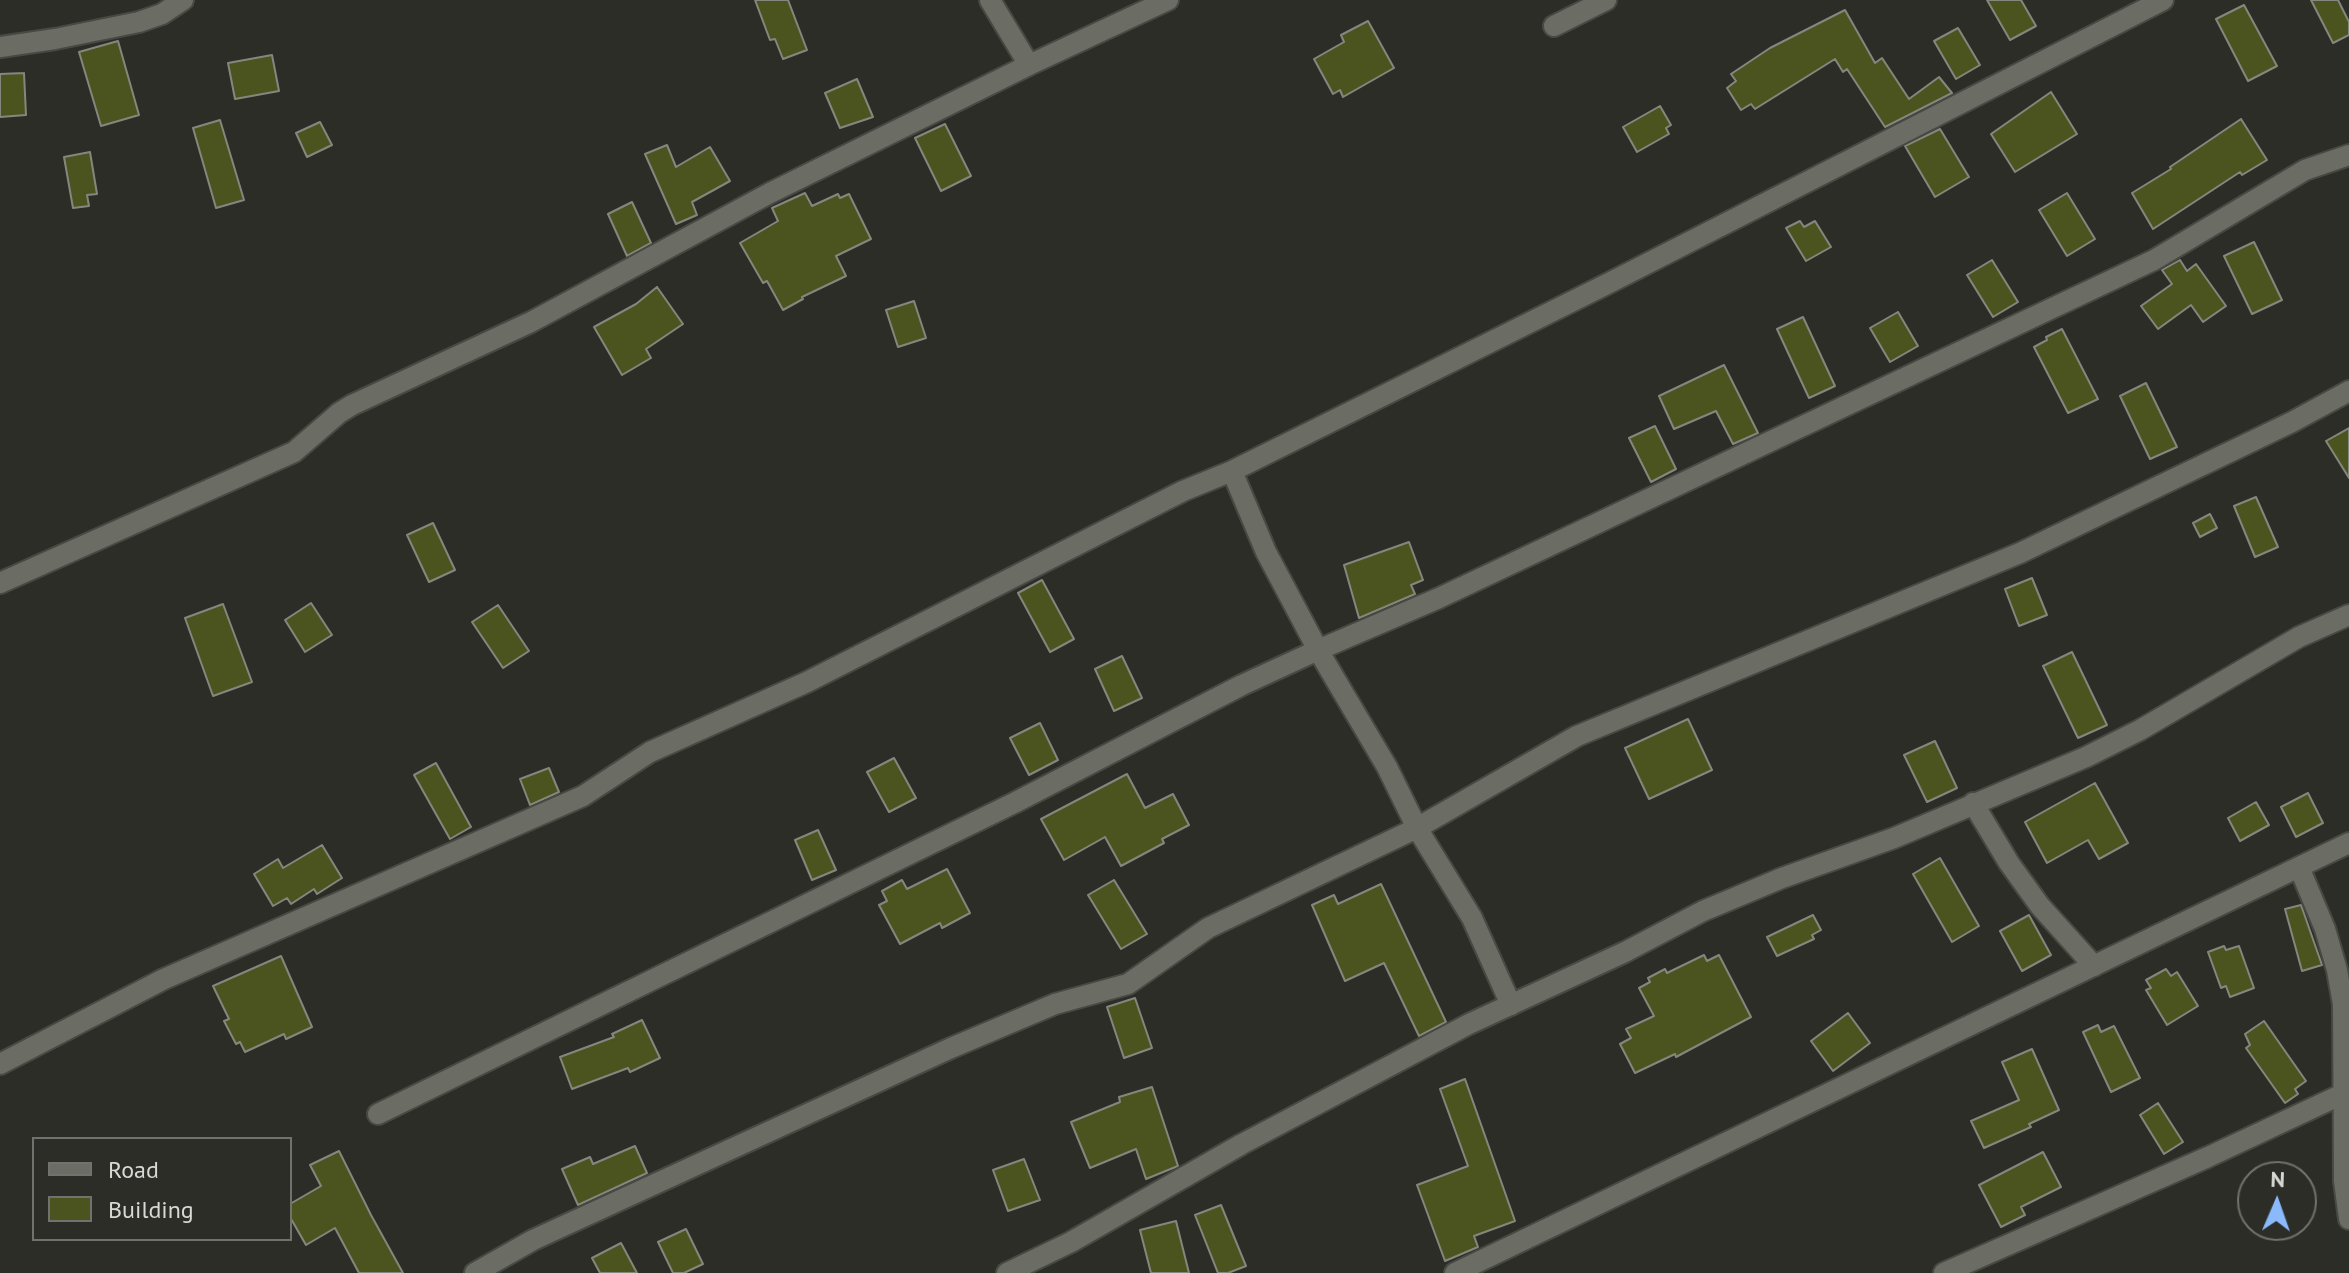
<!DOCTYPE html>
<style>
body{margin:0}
#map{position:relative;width:2349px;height:1273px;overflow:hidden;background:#2c2d27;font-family:"PT Sans",sans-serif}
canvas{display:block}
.legend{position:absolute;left:32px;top:1137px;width:260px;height:104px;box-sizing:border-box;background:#2c2d27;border:2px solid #71726d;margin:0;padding:10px 14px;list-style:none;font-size:24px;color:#d8d9d5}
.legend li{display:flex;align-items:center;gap:16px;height:40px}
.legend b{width:40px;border:2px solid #71726d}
.north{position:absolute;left:2237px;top:1161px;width:80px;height:80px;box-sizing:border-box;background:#2c2d27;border:2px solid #71726d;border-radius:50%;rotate:2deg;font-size:22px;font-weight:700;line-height:32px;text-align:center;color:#d8d9d5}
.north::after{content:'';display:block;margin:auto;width:28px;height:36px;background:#8bbafc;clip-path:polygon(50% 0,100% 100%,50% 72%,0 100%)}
</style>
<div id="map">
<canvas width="2349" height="1273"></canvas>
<ul class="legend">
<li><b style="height:10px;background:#6b6d65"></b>Road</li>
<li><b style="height:22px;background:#4b541f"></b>Building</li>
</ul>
<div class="north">N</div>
</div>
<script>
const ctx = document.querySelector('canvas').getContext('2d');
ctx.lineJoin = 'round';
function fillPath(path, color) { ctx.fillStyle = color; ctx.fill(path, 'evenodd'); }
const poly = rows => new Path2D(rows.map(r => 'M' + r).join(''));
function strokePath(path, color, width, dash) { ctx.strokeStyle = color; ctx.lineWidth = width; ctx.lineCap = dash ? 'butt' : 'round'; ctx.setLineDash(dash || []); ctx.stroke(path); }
const building = poly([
 [755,0,788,0,807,50,783,59,775,39,770,40,755,0],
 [1987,0,2021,0,2036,26,2010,40,1987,0],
 [2311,0,2338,0,2349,22,2349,35,2333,43,2311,0],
 [2244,5,2277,66,2248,81,2216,19,2244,5],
 [1845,10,1875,63,1882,58,1909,99,1939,77,1952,93,1885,127,1847,69,1843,72,1835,59,1755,109,1751,104,1741,110,1727,88,1736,81,1731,74,1770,48,1845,10],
 [1368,21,1394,68,1343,97,1340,90,1333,94,1314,59,1344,42,1341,35,1368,21],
 [1958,28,1980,65,1956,79,1934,41,1958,28],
 [118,41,139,115,101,126,79,52,118,41],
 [272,55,279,91,235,99,228,63,272,55],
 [24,73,26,115,0,117,0,74,24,73],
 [857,79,873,117,840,128,825,93,857,79],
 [2051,92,2077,134,2015,172,1991,134,2051,92],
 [1660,106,1671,125,1666,128,1669,134,1637,152,1623,127,1660,106],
 [2241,119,2267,160,2242,175,2240,172,2153,229,2132,193,2171,169,2170,167,2241,119],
 [220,120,244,200,216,208,193,128,220,120],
 [320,122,332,145,307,157,296,133,320,122],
 [945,124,971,176,941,191,915,138,945,124],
 [1940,129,1969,177,1935,197,1905,146,1940,129],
 [667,145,676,167,710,147,730,181,692,202,697,215,676,224,645,154,667,145],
 [90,152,97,194,87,195,89,206,73,208,64,157,90,152],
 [805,193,812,206,838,194,840,198,849,194,871,239,836,256,846,276,802,297,803,299,783,310,767,281,763,283,740,243,778,221,772,208,805,193],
 [2067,193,2095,239,2067,256,2039,210,2067,193],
 [632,202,651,243,627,256,608,214,632,202],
 [1800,221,1804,227,1815,221,1831,247,1806,261,1786,228,1800,221],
 [2254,242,2282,300,2252,314,2224,256,2254,242],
 [1992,260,2018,302,1993,317,1967,275,1992,260],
 [2180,260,2187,271,2196,264,2226,306,2203,322,2191,305,2158,329,2141,306,2172,284,2162,270,2180,260],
 [657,287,683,324,646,349,651,358,622,375,594,327,636,304,657,287],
 [914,301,926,338,898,347,886,310,914,301],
 [1898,312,1918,346,1890,362,1870,328,1898,312],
 [1803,317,1835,386,1809,398,1777,329,1803,317],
 [2062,329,2098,399,2068,413,2034,347,2047,340,2046,337,2062,329],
 [1724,365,1758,433,1733,444,1716,411,1674,429,1659,396,1724,365],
 [2146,383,2177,447,2150,459,2120,396,2146,383],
 [1655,426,1676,469,1651,482,1629,438,1655,426],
 [2349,428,2349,478,2326,441,2349,428],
 [2256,497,2278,547,2255,557,2234,506,2256,497],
 [2210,514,2217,528,2200,537,2193,523,2210,514],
 [433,523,455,570,429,582,407,535,433,523],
 [1409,542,1423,580,1411,585,1415,594,1359,618,1344,565,1409,542],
 [2032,578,2047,615,2019,626,2005,589,2032,578],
 [1042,580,1074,639,1050,652,1018,593,1042,580],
 [311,603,332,635,305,652,285,620,311,603],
 [223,604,252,682,213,696,185,618,223,604],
 [498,605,529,651,503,668,472,622,498,605],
 [2072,652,2107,725,2078,738,2043,666,2072,652],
 [1122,656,1142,698,1114,711,1095,669,1122,656],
 [1688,719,1712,770,1649,799,1625,748,1688,719],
 [1040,723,1058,760,1029,775,1010,738,1040,723],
 [1935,741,1957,788,1927,802,1904,755,1935,741],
 [894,758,916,798,889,812,867,772,894,758],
 [436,763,471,827,450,839,414,775,436,763],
 [549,768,559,792,530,805,520,779,549,768],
 [1127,774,1145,808,1173,794,1189,825,1162,839,1164,843,1121,866,1105,837,1064,860,1041,819,1127,774],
 [2095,783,2128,843,2099,859,2088,840,2047,863,2025,822,2095,783],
 [2308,793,2323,823,2296,837,2281,807,2308,793],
 [2256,802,2269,825,2240,841,2228,818,2256,802],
 [818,830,836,870,812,880,795,840,818,830],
 [322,845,342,878,317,894,314,889,291,904,287,898,273,906,254,874,278,859,283,868,322,845],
 [1940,858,1979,926,1952,942,1913,874,1940,858],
 [947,869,970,913,942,928,940,923,900,944,879,905,887,901,882,891,902,880,907,889,947,869],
 [1114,880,1147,934,1121,949,1088,895,1114,880],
 [1381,884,1446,1022,1419,1036,1384,963,1345,981,1312,905,1334,895,1338,904,1381,884],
 [2301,905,2322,965,2302,971,2285,909,2301,905],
 [1813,915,1821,930,1812,935,1814,939,1777,956,1767,937,1813,915],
 [2029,915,2051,955,2022,971,2000,931,2029,915],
 [2224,946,2226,950,2239,946,2254,988,2230,997,2226,986,2221,988,2208,952,2224,946],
 [1704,955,1707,961,1719,955,1751,1017,1676,1057,1675,1054,1635,1073,1620,1044,1631,1038,1626,1029,1654,1016,1639,988,1650,982,1648,978,1665,969,1667,973,1704,955],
 [281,956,312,1027,286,1039,284,1034,245,1052,240,1042,236,1044,224,1021,229,1019,213,986,281,956],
 [2166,969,2171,976,2177,972,2198,1006,2167,1025,2146,990,2151,988,2146,980,2166,969],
 [1135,998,1152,1048,1124,1058,1107,1007,1135,998],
 [1848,1013,1870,1043,1833,1071,1811,1041,1848,1013],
 [642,1020,660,1058,630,1072,628,1068,572,1089,560,1057,614,1037,612,1034,642,1020],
 [2264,1021,2306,1081,2295,1089,2298,1094,2285,1103,2246,1048,2250,1045,2245,1034,2264,1021],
 [2098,1025,2101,1032,2114,1026,2140,1078,2111,1092,2083,1032,2098,1025],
 [2032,1049,2059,1110,2029,1124,2031,1127,1984,1148,1971,1121,2019,1100,2002,1062,2032,1049],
 [1465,1079,1515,1221,1474,1236,1478,1247,1445,1261,1417,1185,1468,1166,1440,1089,1465,1079],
 [1152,1087,1178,1166,1146,1179,1136,1149,1090,1168,1071,1122,1120,1102,1119,1097,1152,1087],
 [2158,1103,2183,1142,2164,1154,2140,1115,2158,1103],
 [635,1146,647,1173,578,1205,562,1169,590,1157,593,1164,635,1146],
 [339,1151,371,1215,403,1273,359,1273,335,1228,306,1245,290,1217,290,1204,321,1186,310,1165,339,1151],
 [2043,1152,2061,1187,2021,1207,2025,1215,2001,1227,1979,1185,2043,1152],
 [1024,1159,1040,1200,1008,1211,993,1170,1024,1159],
 [1221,1205,1246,1266,1228,1273,1218,1273,1195,1215,1221,1205],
 [1176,1221,1189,1273,1151,1273,1140,1230,1176,1221],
 [686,1229,703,1264,684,1273,673,1273,658,1242,686,1229],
 [621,1243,637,1273,600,1273,592,1258,621,1243]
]);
fillPath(building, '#4b541f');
strokePath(building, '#85877f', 2);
const minor = poly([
 [1554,26,1606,0],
 [0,47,55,39,139,22,162,14,183,0],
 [1029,65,1168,0],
 [0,583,294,452,339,413,352,405,531,322,770,193,1029,65,990,0],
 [1973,803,2009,863,2040,906,2094,966],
 [2299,867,2325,929,2337,970,2343,1004,2344,1181,2349,1219],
 [1511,1005,1472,918,1417,828,1387,767,1318,650,1439,598,2154,260,2305,170,2349,155],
 [0,1064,164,979,583,796,650,752,807,682,1183,491,1232,471,1609,283,2163,0],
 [378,1114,1014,803,1242,685,1318,650,1266,552,1232,471],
 [475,1273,533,1240,951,1048,1055,1004,1128,984,1208,928,1417,828,1577,736,2020,553,2292,422,2349,391],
 [1007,1273,1071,1242,1242,1144,1469,1024,1625,952,1703,911,1782,878,1894,838,2086,757,2140,730,2299,637,2349,615],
 [1455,1273,2349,843],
 [1944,1273,2208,1157,2349,1091]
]);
strokePath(minor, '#474943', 24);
strokePath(minor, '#6b6d65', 20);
</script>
